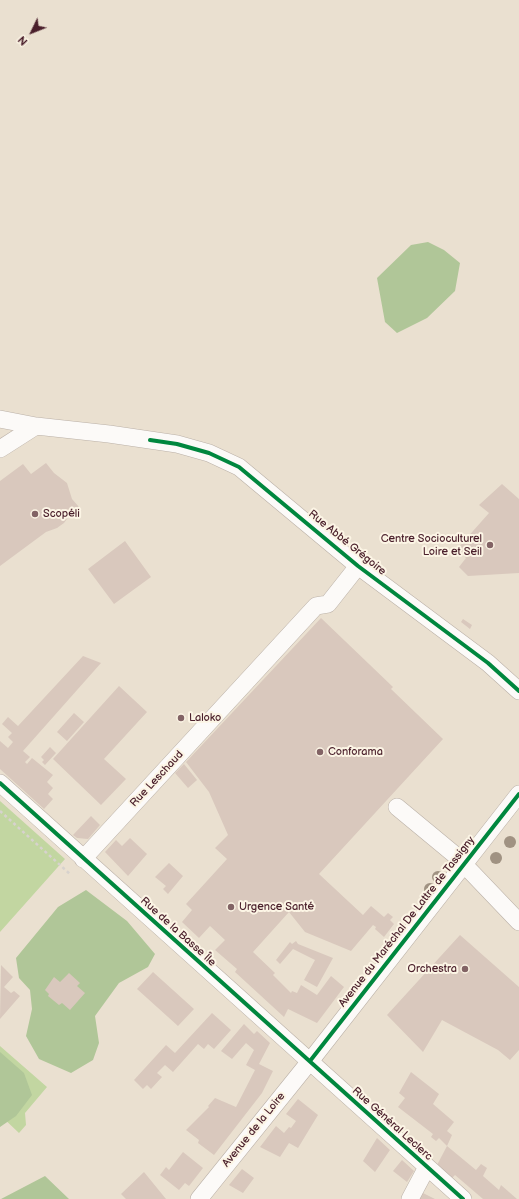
<!DOCTYPE html>
<meta charset="utf-8">
<style>
body{margin:0}
#map{position:relative;width:519px;height:1199px;overflow:hidden;background:#eae0d0;font-family:"Balsamiq Sans",sans-serif}
canvas{display:block}
.north{position:absolute;left:12px;top:12px;width:40px;height:40px;-webkit-text-stroke:3px #fcf5e5;paint-order:stroke;rotate:227deg;font-size:11px;font-weight:700;line-height:16px;text-align:center;color:#4a1f2b}
.north::after{content:'';display:block;margin:auto;width:14px;height:18px;background:#4a1f2b;clip-path:polygon(50% 0,100% 100%,50% 72%,0 100%)}
</style>
<div id="map">
<canvas width="519" height="1199"></canvas>
<div class="north">N</div>
</div>
<script>
const ctx = document.querySelector('canvas').getContext('2d');
ctx.lineJoin = 'round';
function fillPath(path, color) { ctx.fillStyle = color; ctx.fill(path, 'evenodd'); }
const poly = rows => new Path2D(rows.map(r => 'M' + r).join(''));
function strokePath(path, color, width, dash) { ctx.strokeStyle = color; ctx.lineWidth = width; ctx.lineCap = dash ? 'butt' : 'round'; ctx.setLineDash(dash || []); ctx.stroke(path); }
function write(font, color, halo, rows, align = 'center') {
  ctx.font = font + ' "Balsamiq Sans",sans-serif'; ctx.lineWidth = 4; ctx.setLineDash([]); ctx.textBaseline = 'middle'; ctx.strokeStyle = halo; ctx.fillStyle = color; for (const [text, x, y, turn = 0] of rows) {
    ctx.save(); ctx.translate(x, y); ctx.rotate((+turn || 0) * Math.PI / 180); ctx.textAlign = isNaN(turn) ? turn : align; if (halo) ctx.strokeText(text, 0, 0); ctx.fillText(text, 0, 0); ctx.restore();
  }
}
fillPath(poly([
 [0,801,65,859,0,932],
 [0,1046,47,1087,25,1113,26,1125,19,1133,0,1115]
]), '#c2d6a1');
fillPath(poly([
 [428,242,444,250,460,263,455,291,427,318,397,333,385,322,377,278,411,245],
 [86,890,127,921,155,954,148,967,119,983,95,1016,99,1043,93,1060,71,1073,39,1059,26,1036,32,1009,30,990,19,978,16,958,58,907],
 [0,1052,24,1073,32,1095,16,1116,0,1127],
 [45,1176,69,1199,1,1199]
]), '#b0c698');
fillPath(poly([
 [46,463,54,473,67,483,72,499,79,507,72,512,64,523,57,528,46,532,0,566,0,481,23,464,31,474],
 [502,484,519,499,519,573,468,576,459,567,466,558,457,549,489,513,479,505],
 [125,541,151,577,114,604,88,569],
 [321,618,393,687,391,689,443,739,319,874,363,915,371,906,384,917,388,913,393,917,390,920,394,924,384,937,375,929,376,927,373,925,351,951,305,932,289,912,253,952,275,973,273,975,291,993,292,991,297,993,301,985,317,995,331,976,344,987,317,1023,288,1009,284,1017,235,972,237,969,215,950,225,940,210,926,199,938,182,922,192,910,186,904,227,859,215,848,228,835,209,792,186,762],
 [463,619,472,625,470,629,461,622],
 [83,656,101,663,23,751,30,757,25,762,27,764,32,758,53,775,47,782,53,788,48,794,53,799,44,809,0,769,0,741,8,748,13,742,8,737,12,733,2,724,8,717,18,726],
 [119,686,147,712,104,759,126,779,101,805,53,759],
 [74,713,84,722,67,741,57,732],
 [50,747,56,753,45,765,42,762,44,760,41,757],
 [184,764,197,780,188,788,175,773],
 [91,816,100,825,88,839,77,838,73,835],
 [130,838,147,854,128,876,105,852,116,840,122,846],
 [169,863,183,876,168,894,163,889,166,886,155,877],
 [460,935,519,987,519,1050,510,1060,498,1050,442,1020,423,1052,387,1015],
 [296,941,298,944,333,958,317,987,304,980,315,960,293,949,280,964,276,960,290,942,292,944],
 [1,965,13,977,4,987,11,993,14,991,20,996,0,1019],
 [153,972,194,1009,178,1026,137,989],
 [69,973,80,983,77,986,85,993,70,1010,62,1003,59,1005,48,996,49,994,45,990,54,977,60,982],
 [212,1013,231,1030,214,1049,208,1044,204,1049,198,1044,173,1072,165,1065,157,1073,162,1077,151,1089,147,1085,143,1089,134,1080,166,1045,175,1053],
 [244,1024,254,1034,257,1031,270,1043,259,1064,273,1071,262,1093,214,1155,198,1143,199,1140,186,1130,209,1107,208,1106,215,1098,236,1107,255,1070,246,1065,254,1050,246,1043,232,1059,221,1051],
 [411,1072,439,1094,433,1104,454,1122,447,1131,452,1135,447,1146,439,1138,436,1141,431,1137,433,1134,398,1107,405,1098,399,1093],
 [298,1099,318,1115,298,1148,289,1143,280,1157,260,1147,276,1126,284,1133,289,1127,291,1128,296,1121,286,1114],
 [377,1138,390,1150,375,1172,363,1161],
 [447,1146,476,1170,481,1164,487,1168,483,1176,499,1190,501,1185,517,1199,483,1199,455,1175,452,1178,437,1165],
 [183,1152,203,1168,189,1186,185,1183,179,1190,160,1175,166,1167,169,1170],
 [402,1160,414,1171,407,1182,393,1171],
 [242,1169,254,1178,243,1193,229,1185],
 [144,1172,166,1199,126,1199,121,1194],
 [421,1192,435,1199,418,1199]
]), '#d9c8bd');
const minor = poly([
 [0,419,36,426,109,434,177,444,209,453,239,467,358,566,488,663,519,691],
 [0,449,36,426],
 [0,783,463,1199],
 [397,807,455,855,519,922],
 [83,859,316,606,328,604,358,566],
 [199,1199,315,1055,519,794],
 [410,1199,427,1167]
]);
strokePath(minor, '#bab0a7', 18);
strokePath(poly([
 [0,811,70,874]
]), '#d7d2ce', 2.5, [3, 3]);
strokePath(minor, '#fcfaf8', 17);
strokePath(poly([
 [150,440,177,444,209,453,239,467,358,566,488,663,519,691],
 [0,783,463,1199],
 [310,1061,519,794]
]), '#00873e', 4);
ctx.fillStyle = '#a09282';
for (const [x, y] of [
 [510,842],
 [496,858],
 [438,877],
 [430,889]
]) { ctx.beginPath(); ctx.arc(x, y, 6, 0, 2 * Math.PI); ctx.fill(); }
for (const [x, y, r, color] of [
 [35,514,4,"#826365"],
 [490,545,4,"#826365"],
 [181,718,4,"#826365"],
 [320,752,4,"#826365"],
 [231,907,4,"#826365"],
 [465,969,4,"#826365"]
]) { const dot = new Path2D(); dot.arc(x, y, r, 0, 2 * Math.PI); ctx.fillStyle = color; ctx.fill(dot); strokePath(dot, '#fcf5e5', 1.5); }
write('11px', '#4a1f2b', '#fcf5e5', [
 ["Scopéli",43,514],
 ["Centre Socioculturel",482,539,"right"],
 ["Loire et Seil",482,552,"right"],
 ["Laloko",189,718],
 ["Conforama",328,752],
 ["Urgence Santé",239,907],
 ["Orchestra",457,969,"right"]
], 'left');
write('11px', '#4a1f2b', '#fcf5e5', [
 ["Rue Abbé Grégoire",347,543,39],
 ["Rue Leschaud",157,779,-47],
 ["Avenue du Maréchal De Lattre de Tassigny",407,922,-52],
 ["Rue de la Basse Île",178,932,42],
 ["Rue Général Leclerc",392,1124,42],
 ["Avenue de la Loire",254,1130,-51]
]);
</script>
